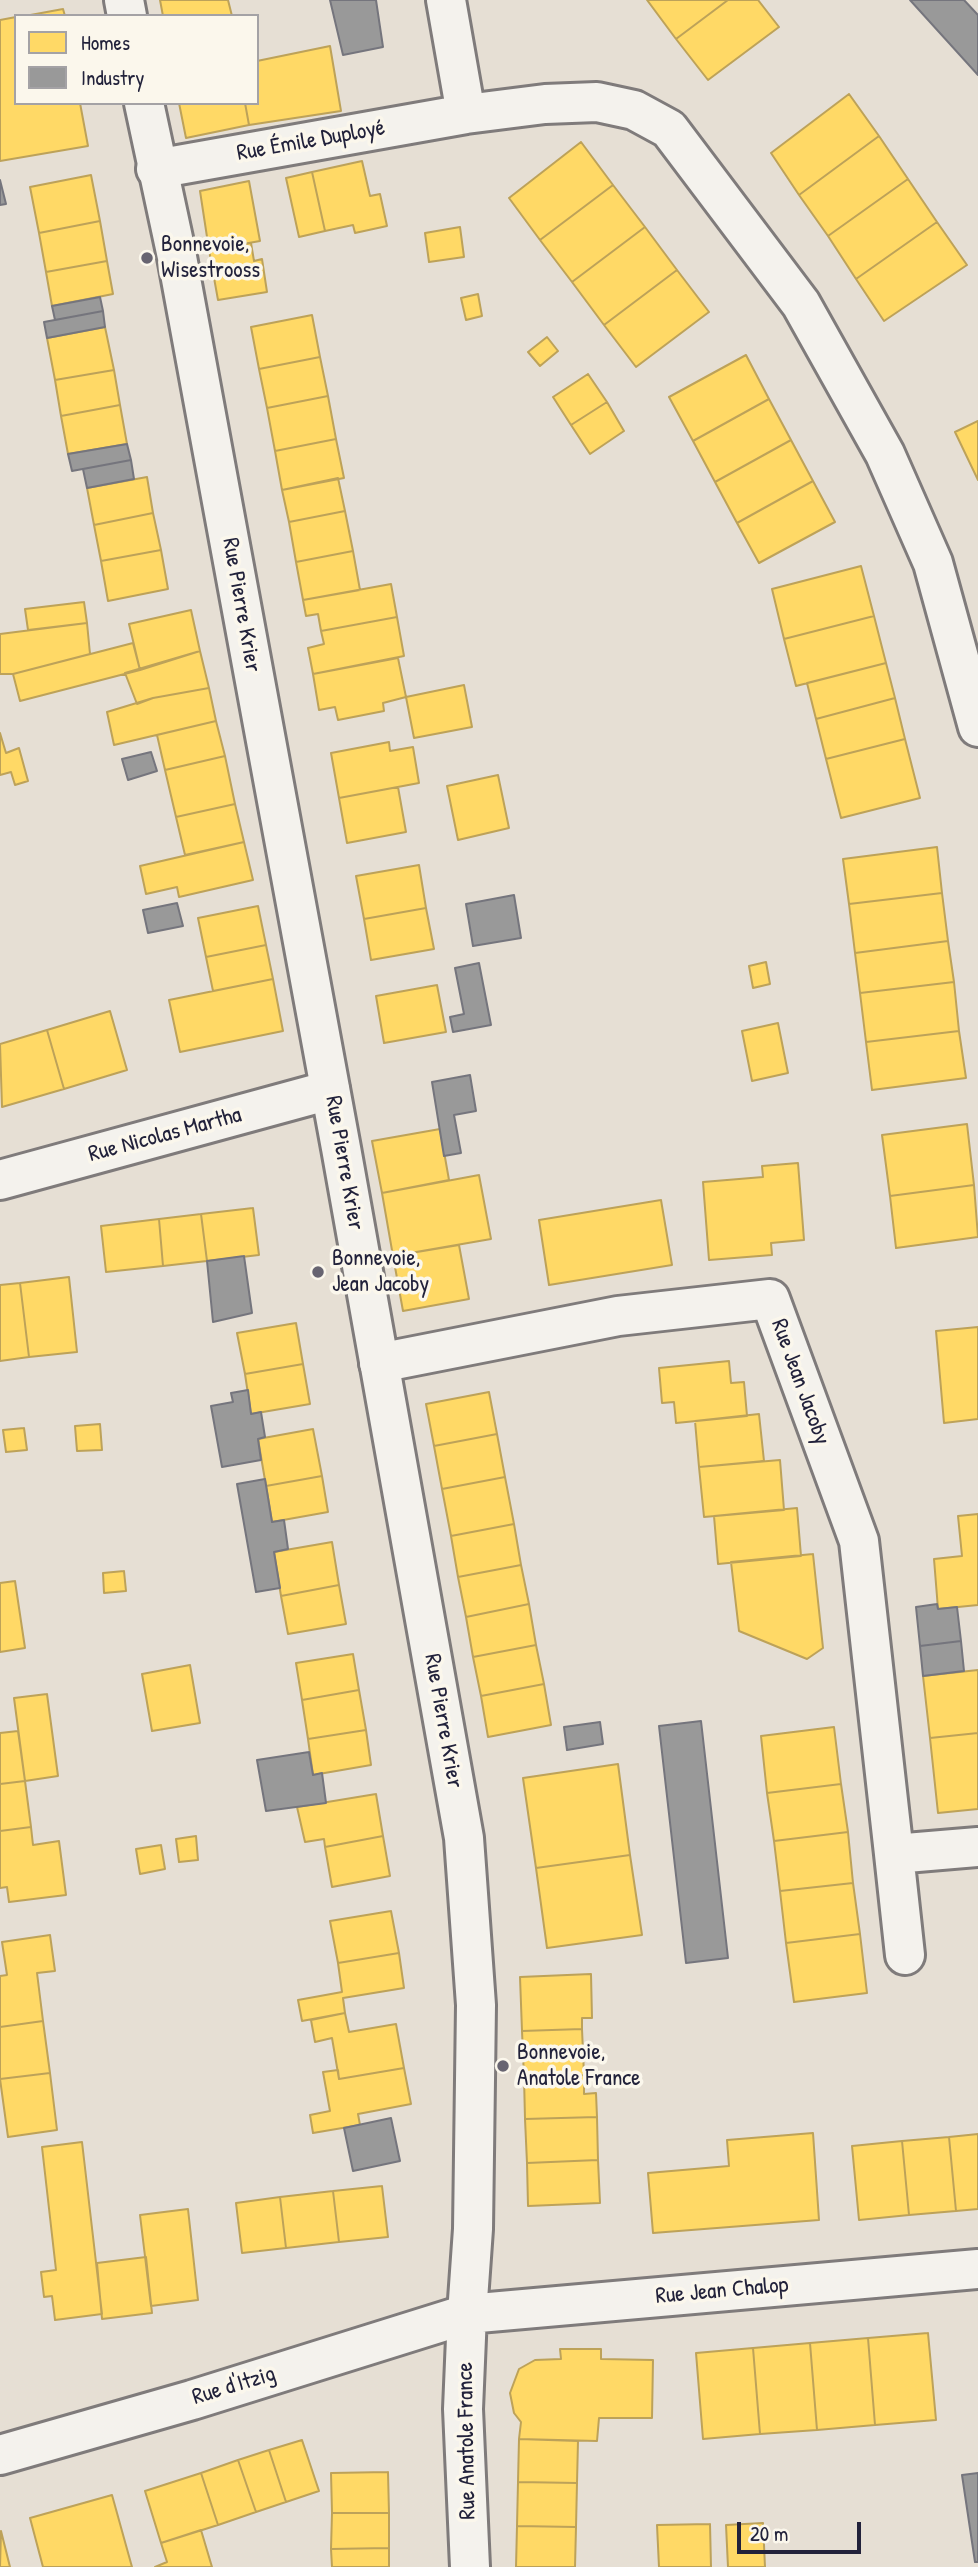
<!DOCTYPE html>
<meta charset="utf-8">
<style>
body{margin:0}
#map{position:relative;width:978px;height:2567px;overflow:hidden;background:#e6dfd4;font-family:"Patrick Hand",sans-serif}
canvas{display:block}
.legend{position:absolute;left:14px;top:14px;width:245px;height:91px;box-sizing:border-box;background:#fbf7ec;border:2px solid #a4a2a5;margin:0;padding:9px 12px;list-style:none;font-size:21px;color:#22223b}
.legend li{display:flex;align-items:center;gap:14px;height:35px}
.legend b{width:35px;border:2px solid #a4a2a5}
.scale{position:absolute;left:737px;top:2522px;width:124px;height:32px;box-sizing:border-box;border:4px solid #22223b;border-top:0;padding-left:9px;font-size:21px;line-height:24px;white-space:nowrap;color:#22223b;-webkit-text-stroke:5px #fbf7ec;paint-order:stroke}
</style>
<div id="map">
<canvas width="978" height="2567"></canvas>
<ul class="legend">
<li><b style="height:19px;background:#ffd966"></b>Homes</li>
<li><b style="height:19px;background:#999"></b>Industry</li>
</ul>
<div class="scale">20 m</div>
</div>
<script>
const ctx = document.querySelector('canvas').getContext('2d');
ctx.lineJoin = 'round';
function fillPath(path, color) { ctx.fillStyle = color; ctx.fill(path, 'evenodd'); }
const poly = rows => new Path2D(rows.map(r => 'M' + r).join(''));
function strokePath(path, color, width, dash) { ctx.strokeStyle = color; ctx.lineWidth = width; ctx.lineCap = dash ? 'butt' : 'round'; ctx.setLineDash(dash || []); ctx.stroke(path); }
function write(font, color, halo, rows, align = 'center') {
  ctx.font = font + ' "Patrick Hand",sans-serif'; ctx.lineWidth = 7; ctx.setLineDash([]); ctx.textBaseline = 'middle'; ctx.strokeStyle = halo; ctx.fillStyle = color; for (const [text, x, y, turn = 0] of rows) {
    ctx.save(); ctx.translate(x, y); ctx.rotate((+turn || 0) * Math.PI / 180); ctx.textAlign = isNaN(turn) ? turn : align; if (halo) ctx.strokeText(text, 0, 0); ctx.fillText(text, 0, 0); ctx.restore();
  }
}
const homes = poly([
 [160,0,228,0,232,16,163,16,160,0],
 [647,0,728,0,676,39,647,0],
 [728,0,758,0,779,27,708,80,676,39,728,0],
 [63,9,65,16,25,16,63,9],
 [16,17,16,103,80,103,88,146,0,161,0,20,16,17],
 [330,46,341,111,249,125,245,103,257,103,257,61,330,46],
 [849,94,879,136,799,195,771,153,849,94],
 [179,103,245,103,249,125,186,138,179,103],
 [879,136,908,179,828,236,799,195,879,136],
 [581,142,613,185,540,240,509,198,581,142],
 [362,161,370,196,380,194,387,226,355,233,353,225,325,231,312,172,362,161],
 [312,172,325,231,299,237,286,178,312,172],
 [91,175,100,221,39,233,30,187,91,175],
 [908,179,937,222,856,279,828,236,908,179],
 [249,181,260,241,209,250,200,191,249,181],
 [613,185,645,227,572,282,540,240,613,185],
 [100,221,107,261,46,272,39,233,100,221],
 [937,222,967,265,884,321,856,279,937,222],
 [460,227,464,257,429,262,425,233,460,227],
 [645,227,677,270,604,325,572,282,645,227],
 [251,243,254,261,262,259,267,292,218,300,209,250,251,243],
 [107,261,113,294,52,306,46,272,107,261],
 [677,270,709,312,636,367,604,325,677,270],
 [478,294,482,316,466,320,461,298,478,294],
 [312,315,320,357,259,369,251,327,312,315],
 [105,327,114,370,55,380,47,338,105,327],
 [547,337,558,351,540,366,528,352,547,337],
 [746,355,769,399,693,441,669,397,746,355],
 [320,357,328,396,267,408,259,369,320,357],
 [114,370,120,405,61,416,55,380,114,370],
 [588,374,607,402,571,425,553,397,588,374],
 [328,396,336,439,275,451,267,408,328,396],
 [769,399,791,440,715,482,693,441,769,399],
 [607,402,624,431,590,454,571,425,607,402],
 [120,405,127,444,68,454,61,416,120,405],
 [978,421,978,480,955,432,978,421],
 [336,439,344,478,282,490,275,451,336,439],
 [791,440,813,481,737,523,715,482,791,440],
 [147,477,153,513,94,525,87,488,147,477],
 [338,478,345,511,289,522,282,490,338,478],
 [813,481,835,522,759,563,737,523,813,481],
 [345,511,353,551,296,562,289,522,345,511],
 [153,513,161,550,101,561,94,525,153,513],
 [161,550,168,589,108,601,101,561,161,550],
 [353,551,360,590,303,600,296,562,353,551],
 [861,566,874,616,784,639,772,589,861,566],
 [391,584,397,617,321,631,318,614,306,616,303,600,391,584],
 [84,602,87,623,28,630,25,609,84,602],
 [191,610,200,651,140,670,129,624,191,610],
 [874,616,886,663,796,686,784,639,874,616],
 [397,617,404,656,313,674,308,648,324,644,321,631,397,617],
 [87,623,90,654,13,674,0,674,0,634,87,623],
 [133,643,140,670,20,701,13,674,133,643],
 [200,651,209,688,153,698,137,704,125,673,200,651],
 [398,658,406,697,383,703,384,711,338,720,335,707,319,710,313,674,398,658],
 [886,663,895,698,816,719,807,683,886,663],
 [464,685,472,727,414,738,406,697,464,685],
 [209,688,216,721,114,745,107,712,153,698,209,688],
 [895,698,905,739,826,759,816,719,895,698],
 [216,721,225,756,165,770,157,735,216,721],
 [0,733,6,753,19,748,28,781,15,785,11,772,0,775,0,733],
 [905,739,920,798,841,818,826,759,905,739],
 [389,742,390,751,413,747,419,783,339,798,331,753,389,742],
 [225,756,235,804,176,817,165,770,225,756],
 [498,775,509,828,458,840,447,786,498,775],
 [398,787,406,832,347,843,339,798,398,787],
 [235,804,244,842,185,855,176,817,235,804],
 [244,842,253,880,179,897,177,887,146,894,140,866,244,842],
 [937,847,942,893,849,904,843,859,937,847],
 [419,865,426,908,364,919,356,876,419,865],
 [942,893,948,941,855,953,849,904,942,893],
 [258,906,266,945,206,957,198,918,258,906],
 [426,908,434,949,371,960,364,919,426,908],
 [948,941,954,982,860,993,855,953,948,941],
 [266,945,273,979,213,991,206,957,266,945],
 [766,962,770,984,753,988,749,966,766,962],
 [273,979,283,1031,180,1052,169,1000,273,979],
 [954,982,959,1031,866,1042,860,993,954,982],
 [437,985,446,1032,384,1043,376,996,437,985],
 [110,1011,127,1070,64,1089,47,1030,110,1011],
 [778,1023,788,1073,752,1081,742,1031,778,1023],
 [47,1030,64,1089,2,1107,0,1044,47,1030],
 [959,1031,966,1078,872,1090,866,1042,959,1031],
 [967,1124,974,1185,890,1196,882,1135,967,1124],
 [440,1129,449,1180,382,1193,372,1141,440,1129],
 [798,1163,804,1240,771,1243,772,1255,709,1260,703,1182,763,1177,762,1166,798,1163],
 [479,1175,491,1239,393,1256,382,1193,479,1175],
 [974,1185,978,1237,896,1248,890,1196,974,1185],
 [661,1200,672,1265,549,1285,539,1220,661,1200],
 [253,1208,259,1255,207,1261,201,1214,253,1208],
 [201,1214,207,1261,163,1266,159,1219,201,1214],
 [159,1219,163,1266,106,1272,101,1226,159,1219],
 [459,1245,469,1299,403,1311,393,1256,459,1245],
 [69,1277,77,1352,29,1357,20,1283,69,1277],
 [20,1283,29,1357,0,1361,0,1285,20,1283],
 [296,1323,303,1364,245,1374,237,1333,296,1323],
 [978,1327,978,1419,944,1423,936,1331,978,1327],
 [729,1361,731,1383,744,1382,747,1416,676,1423,674,1402,662,1403,659,1368,729,1361],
 [303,1364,310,1404,251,1414,245,1374,303,1364],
 [489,1392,497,1434,434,1446,426,1404,489,1392],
 [759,1414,764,1461,699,1467,695,1421,759,1414],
 [100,1424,102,1450,77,1451,75,1426,100,1424],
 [24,1428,27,1450,6,1452,3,1430,24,1428],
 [313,1429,322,1476,266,1486,258,1439,313,1429],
 [497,1434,505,1477,442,1489,434,1446,497,1434],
 [780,1460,784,1510,704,1517,699,1467,780,1460],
 [322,1476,328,1512,272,1522,266,1486,322,1476],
 [505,1477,514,1524,451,1536,442,1489,505,1477],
 [797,1508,801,1556,718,1564,714,1516,797,1508],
 [978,1514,978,1605,938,1609,934,1559,962,1556,958,1516,978,1514],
 [514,1524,521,1565,458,1577,451,1536,514,1524],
 [332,1542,339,1585,281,1596,274,1552,332,1542],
 [813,1554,823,1648,807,1659,739,1631,731,1562,813,1554],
 [521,1565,529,1604,466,1617,458,1577,521,1565],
 [124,1571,126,1591,104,1593,103,1573,124,1571],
 [15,1581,25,1648,0,1652,0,1583,15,1581],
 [339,1585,346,1624,288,1634,281,1596,339,1585],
 [529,1604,536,1645,473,1657,466,1617,529,1604],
 [536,1645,544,1684,481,1696,473,1657,536,1645],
 [353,1654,359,1690,302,1700,296,1663,353,1654],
 [190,1665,200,1723,152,1731,142,1674,190,1665],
 [978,1670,978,1733,930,1738,923,1676,978,1670],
 [544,1684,551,1725,488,1737,481,1696,544,1684],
 [359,1690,366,1730,308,1739,302,1700,359,1690],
 [47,1694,58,1776,25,1781,14,1698,47,1694],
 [834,1727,841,1784,767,1793,761,1736,834,1727],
 [366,1730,371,1765,313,1775,308,1739,366,1730],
 [18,1731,25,1781,0,1784,0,1733,18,1731],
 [978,1733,978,1809,938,1813,930,1738,978,1733],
 [618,1764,630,1855,536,1868,523,1778,618,1764],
 [25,1781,31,1827,0,1831,0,1784,25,1781],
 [841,1784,848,1832,774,1841,767,1793,841,1784],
 [376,1794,383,1836,325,1847,324,1839,305,1842,297,1807,376,1794],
 [31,1827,33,1845,59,1841,66,1895,9,1902,7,1887,0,1888,0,1831,31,1827],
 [848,1832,853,1883,780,1891,774,1841,848,1832],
 [196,1836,198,1860,179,1862,176,1839,196,1836],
 [383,1836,390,1876,332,1887,325,1847,383,1836],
 [161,1845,165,1869,140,1874,136,1849,161,1845],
 [630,1855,642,1935,547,1948,536,1868,630,1855],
 [853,1883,860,1934,786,1943,780,1891,853,1883],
 [391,1911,399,1953,338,1963,330,1921,391,1911],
 [860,1934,867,1993,794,2002,786,1943,860,1934],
 [50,1935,55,1971,37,1973,43,2021,0,2027,0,1976,7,1975,2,1942,50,1935],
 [399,1953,404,1988,343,1998,345,2013,302,2021,298,2000,342,1992,338,1963,399,1953],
 [591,1974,592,2018,582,2018,582,2029,522,2031,520,1977,591,1974],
 [345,2013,349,2032,396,2024,404,2068,339,2079,332,2038,315,2042,311,2020,345,2013],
 [43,2021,50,2073,0,2079,0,2027,43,2021],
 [582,2029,584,2075,524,2077,522,2031,582,2029],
 [404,2068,411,2104,358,2114,360,2125,313,2133,310,2115,330,2111,323,2072,338,2070,339,2079,404,2068],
 [50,2073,57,2130,8,2137,0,2079,50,2073],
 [584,2075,584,2094,596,2093,597,2117,525,2119,524,2077,584,2075],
 [597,2117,598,2160,527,2163,525,2119,597,2117],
 [813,2133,819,2220,653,2233,648,2173,729,2166,727,2140,813,2133],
 [978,2134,978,2209,956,2211,949,2137,978,2134],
 [949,2137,956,2211,909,2215,902,2141,949,2137],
 [902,2141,909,2215,859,2220,852,2146,902,2141],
 [82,2142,102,2314,55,2320,52,2296,44,2297,41,2272,56,2270,42,2147,82,2142],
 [598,2160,600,2203,528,2206,527,2163,598,2160],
 [382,2186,388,2237,339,2242,333,2191,382,2186],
 [333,2191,339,2242,286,2248,280,2197,333,2191],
 [280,2197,286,2248,242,2253,236,2203,280,2197],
 [188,2209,198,2300,151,2306,140,2215,188,2209],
 [146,2257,152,2313,102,2319,97,2263,146,2257],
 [928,2333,936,2420,875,2425,868,2338,928,2333],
 [868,2338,875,2425,817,2430,810,2343,868,2338],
 [810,2343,817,2430,760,2434,753,2348,810,2343],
 [753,2348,760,2434,703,2439,696,2353,753,2348],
 [560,2349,601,2349,601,2359,653,2360,652,2418,599,2418,597,2441,519,2439,521,2422,514,2413,510,2393,519,2369,535,2360,561,2359,560,2349],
 [519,2439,578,2441,577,2483,518,2482,519,2439],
 [302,2440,319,2491,286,2502,269,2450,302,2440],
 [269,2450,286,2502,256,2512,238,2460,269,2450],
 [238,2460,256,2512,218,2525,201,2473,238,2460],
 [388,2472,389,2513,332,2513,331,2473,388,2472],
 [201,2473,218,2525,161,2543,145,2491,201,2473],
 [518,2482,577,2483,576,2527,517,2526,518,2482],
 [112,2495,132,2567,43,2567,30,2518,112,2495],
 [332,2513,389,2513,389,2548,331,2549,332,2513],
 [763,2523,765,2567,728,2567,726,2525,763,2523],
 [710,2524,711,2567,659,2567,657,2525,710,2524],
 [517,2526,576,2527,575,2567,516,2567,517,2526],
 [201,2530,212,2567,155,2567,167,2562,161,2543,201,2530],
 [1,2531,10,2567,0,2567,1,2531],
 [389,2548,389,2567,332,2567,331,2549,389,2548]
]);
fillPath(homes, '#ffd966');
strokePath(homes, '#bda259', 2);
const industry = poly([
 [330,0,376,0,383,47,343,55,330,0],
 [910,0,964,0,978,15,978,75,910,0],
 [0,180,6,204,0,205,0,180],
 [100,297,103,311,55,320,52,306,100,297],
 [103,311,105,327,47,338,44,322,103,311],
 [127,444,131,460,72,471,68,454,127,444],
 [131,460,134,479,87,488,83,469,131,460],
 [151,752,157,771,128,780,122,759,151,752],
 [514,895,521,938,473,946,466,904,514,895],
 [177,903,183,926,148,933,143,910,177,903],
 [479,963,491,1025,453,1032,450,1017,464,1014,455,968,479,963],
 [470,1075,476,1111,454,1115,461,1153,444,1156,432,1082,470,1075],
 [244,1256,252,1313,213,1322,207,1261,244,1256],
 [248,1390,251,1414,261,1412,265,1437,258,1439,261,1460,222,1467,211,1406,233,1402,231,1393,248,1390],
 [265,1479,272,1522,284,1520,288,1549,274,1552,280,1588,256,1592,237,1484,265,1479],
 [937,1604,938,1609,957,1607,961,1641,920,1646,916,1607,937,1604],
 [961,1641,964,1671,923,1676,920,1646,961,1641],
 [701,1721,728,1958,686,1963,659,1726,701,1721],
 [600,1722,603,1744,567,1750,564,1727,600,1722],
 [309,1752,313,1775,322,1773,326,1803,266,1811,257,1760,309,1752],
 [391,2118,400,2161,353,2171,344,2128,391,2118],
 [978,2473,978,2562,975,2562,962,2475,978,2473]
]);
fillPath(industry, '#999');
strokePath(industry, '#75757d', 2);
const minor = poly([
 [446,0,466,114],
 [156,169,466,114,545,104,597,102,634,110,669,129,801,304,885,454,933,563,978,727],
 [0,1180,330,1090],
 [379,1363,618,1316,770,1299,859,1541,894,1854,978,1847],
 [894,1854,905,1955],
 [470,2567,463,2409,467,2314,978,2269]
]);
const major = poly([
 [124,0,127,16],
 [0,2455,192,2400,467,2314,473,2229,476,2005,464,1838,341,1148,177,257,144,103]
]);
strokePath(minor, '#7f7b7b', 44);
strokePath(major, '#7f7b7b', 44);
strokePath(minor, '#f4f2ed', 38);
strokePath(major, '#f4f2ed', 38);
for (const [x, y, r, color] of [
 [147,258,7,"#676471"],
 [318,1272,7,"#676471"],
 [503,2066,7,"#676471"]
]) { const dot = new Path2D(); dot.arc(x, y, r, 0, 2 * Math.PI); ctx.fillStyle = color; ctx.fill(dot); strokePath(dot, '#fbf7ec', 2.5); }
write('23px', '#22223b', '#fbf7ec', [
 ["Rue Émile Duployé",311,141,-10],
 ["Rue Pierre Krier",241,605,80],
 ["Rue Nicolas Martha",165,1135,-15],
 ["Rue Pierre Krier",344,1163,80],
 ["Rue Jean Jacoby",800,1382,70],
 ["Rue Pierre Krier",443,1721,80],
 ["Rue Jean Chalop",722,2291,-5],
 ["Rue d'Itzig",234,2386,-17],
 ["Rue Anatole France",467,2441,-91]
]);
write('23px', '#22223b', '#fbf7ec', [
 ["Bonnevoie,",161,245],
 ["Wisestrooss",161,271],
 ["Bonnevoie,",332,1259],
 ["Jean Jacoby",332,1285],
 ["Bonnevoie,",517,2053],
 ["Anatole France",517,2079]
], 'left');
</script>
